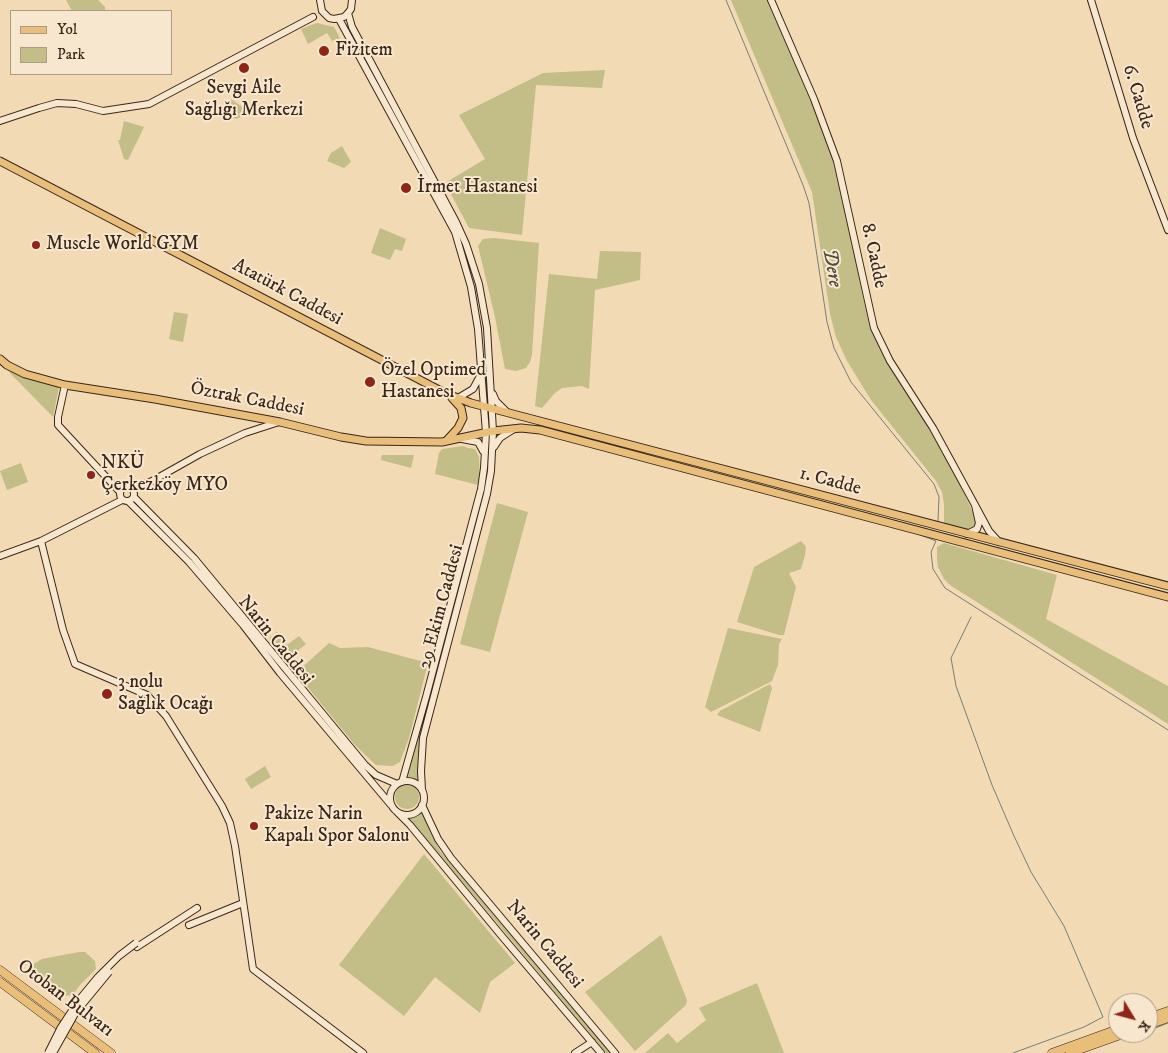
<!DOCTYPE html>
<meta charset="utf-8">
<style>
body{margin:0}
#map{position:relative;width:1168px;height:1053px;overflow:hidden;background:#f2dab5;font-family:"IM FELL DW Pica",serif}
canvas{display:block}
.legend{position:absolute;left:10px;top:10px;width:162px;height:65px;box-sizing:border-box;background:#f7e7cf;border:1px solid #ac9a87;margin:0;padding:6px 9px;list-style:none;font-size:15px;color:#3b271a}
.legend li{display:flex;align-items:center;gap:10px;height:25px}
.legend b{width:25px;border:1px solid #ac9a87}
.north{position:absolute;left:1108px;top:993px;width:50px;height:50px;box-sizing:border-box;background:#f7e7cf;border:1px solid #ac9a87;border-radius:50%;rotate:127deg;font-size:14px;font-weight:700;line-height:20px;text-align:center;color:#3b271a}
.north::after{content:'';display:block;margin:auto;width:18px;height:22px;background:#8f2418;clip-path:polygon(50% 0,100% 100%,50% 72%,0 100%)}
</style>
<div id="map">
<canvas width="1168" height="1053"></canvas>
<ul class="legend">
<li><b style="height:6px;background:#e9bd7a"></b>Yol</li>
<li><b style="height:14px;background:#c3bd88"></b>Park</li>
</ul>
<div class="north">K</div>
</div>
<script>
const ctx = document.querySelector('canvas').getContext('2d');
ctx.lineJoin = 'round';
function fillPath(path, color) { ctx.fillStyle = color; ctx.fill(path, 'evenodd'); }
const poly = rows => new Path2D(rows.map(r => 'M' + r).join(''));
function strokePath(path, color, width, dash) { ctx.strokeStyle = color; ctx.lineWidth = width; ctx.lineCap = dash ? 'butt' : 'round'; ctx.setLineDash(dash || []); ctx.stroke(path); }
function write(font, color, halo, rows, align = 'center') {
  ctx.font = font + ' "IM FELL DW Pica",serif'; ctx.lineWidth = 4; ctx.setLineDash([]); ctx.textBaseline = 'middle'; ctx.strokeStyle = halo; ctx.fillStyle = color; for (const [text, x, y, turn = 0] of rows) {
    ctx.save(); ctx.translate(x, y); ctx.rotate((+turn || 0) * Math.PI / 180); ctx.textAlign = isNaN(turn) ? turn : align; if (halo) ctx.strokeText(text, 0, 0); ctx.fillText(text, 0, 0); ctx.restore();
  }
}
fillPath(poly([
 [66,0,98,0,105,7,105,11,72,11],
 [731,0,768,0,836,161,862,293,870,327,954,472,976,519,976,526,969,530,944,523,944,504,942,492,936,481,871,400,847,361,836,337,830,314,812,192],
 [317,23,334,27,340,38,332,41,327,33,308,44,301,29],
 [605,70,602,88,536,85,522,235,469,228,445,183,485,159,459,115,543,73],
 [231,99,251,113,236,119,224,114],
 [124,121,144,127,128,160,124,159,118,140,120,140],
 [342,146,351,162,344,168,327,161,331,153],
 [380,228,406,239,402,251,395,249,390,260,371,253],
 [494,238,539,243,532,355,530,362,526,368,516,371,505,369,495,317,478,246,483,239],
 [600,251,641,252,640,280,595,290,589,389,582,386,562,388,555,393,542,408,535,406,549,274,597,279],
 [174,312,188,314,183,342,169,339],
 [10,370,35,381,59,387,53,417,9,372],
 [486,440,492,440,486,494,422,738,419,784,412,780,404,780,479,501],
 [463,446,468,448,475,449,479,457,480,477,478,485,435,474,439,453,442,449],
 [382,455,414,455,411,468,381,460],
 [21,463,28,482,7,490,0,471],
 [497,503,528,512,490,652,460,644],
 [801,541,806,547,805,555,801,569,789,573,796,587,784,635,779,635,737,622,754,567],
 [944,543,1057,575,1046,619,1168,686,1168,724,950,585,944,579,938,567,937,560,937,547],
 [728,628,782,639,779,644,778,665,772,681,711,712,705,707],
 [277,632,287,645,299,636,306,644,290,657,283,649,280,651,269,638],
 [329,643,340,648,368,647,428,663,409,738,400,762,393,766,376,765,355,745,296,673],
 [770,684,772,688,760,732,717,715,720,711],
 [265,766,271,777,251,789,245,779],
 '395 797a12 12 0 1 1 24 0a12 12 0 1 1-24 0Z',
 [421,812,423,812,430,832,440,851,610,1053,606,1053,409,818],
 [424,854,515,963,490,982,480,1013,435,977,404,1016,339,965],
 [661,935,687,1000,686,1005,635,1051,585,992],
 [79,952,85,952,95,961,96,969,80,985,73,995,64,996,63,991,60,989,57,993,49,988,49,980,43,978,30,966,42,959],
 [757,983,784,1053,645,1053,668,1033,677,1043,706,1020,699,1008]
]), '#c3bd88');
strokePath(poly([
 [726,0,803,185,809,203,827,322,834,348,851,382,934,484,939,497,938,521],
 [915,533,936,541,931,552,933,569,945,588,1168,730],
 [971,617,951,658,956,686,992,785,1014,836,1031,872,1064,926,1103,1017,1084,1027,1013,1053],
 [1148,1031,1168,1023],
 [1127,1038,1141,1033]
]), '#757f76', 1);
const secondary = poly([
 [320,0,322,11,329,18,334,19,344,17,348,13,351,9,352,0],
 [771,0,814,99,837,161,874,328,890,361,933,428,975,505],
 [1091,0,1133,138,1168,230],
 [348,13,352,27,456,222,466,244,479,284,487,328,493,431,491,471,487,494,423,738,421,771,422,790],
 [339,19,455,232,471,287,478,329,486,433,484,468,481,489,426,697,402,782],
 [0,121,39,108,57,103,76,104,103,111,149,104,313,17],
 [65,385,58,417,58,425,120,492],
 [493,394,496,401,506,411],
 [458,398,473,389,480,376],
 [462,439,478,442,483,451],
 [494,447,500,438,514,429],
 '120 494a7 7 0 1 1 14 0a7 7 0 1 1-14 0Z',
 [132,489,152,481,200,454,245,433,279,422],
 [134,497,194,558,365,765,376,775,397,784],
 [129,502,189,562,243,625,280,673,391,805],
 [967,534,977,529,979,523,975,505,989,531,999,542],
 [41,541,63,630,75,664,147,695,166,716,222,806,230,823,235,846,253,969,363,1053],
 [0,556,41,541,122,500],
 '390 798a17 17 0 1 1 34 0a17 17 0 1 1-34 0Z',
 [422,805,438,839,451,858,615,1053],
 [397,812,410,825,500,934,601,1053],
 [189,925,243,903],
 [137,947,197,908],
 [575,1053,592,1042]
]);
const primary = poly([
 [0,161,445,393,471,403,1168,586],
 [0,359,7,365,25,374,65,385,155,399,280,422,341,437,366,441,442,442,493,431,521,428,540,430,1168,597],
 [447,440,458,428,463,418,461,408,452,398]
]);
const highway = poly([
 [0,970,111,1053],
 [0,982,95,1053],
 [1148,1018,1168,1011],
 [1148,1025,1168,1018],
 [1052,1053,1118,1029],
 [1070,1053,1126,1033]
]);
strokePath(secondary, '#3b271a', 8);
strokePath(primary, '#3b271a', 9);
strokePath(highway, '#3b271a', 9);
strokePath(secondary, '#f7e7cf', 6);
strokePath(primary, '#e9bd7a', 7);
strokePath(highway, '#e9bd7a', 8);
const secondaryBridge = poly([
 [48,1053,60,1029,79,1000,98,977,119,956,136,943],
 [53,1053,76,1012,109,972]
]);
strokePath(secondaryBridge, '#3b271a', 8, []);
strokePath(secondaryBridge, '#f7e7cf', 6);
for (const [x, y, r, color] of [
 [324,51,6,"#8f2418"],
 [244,68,6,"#8f2418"],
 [406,188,6,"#8f2418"],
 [36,245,5,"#8f2418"],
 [370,382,6,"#8f2418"],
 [91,475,5,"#8f2418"],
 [107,694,6,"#8f2418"],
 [254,826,5,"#8f2418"]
]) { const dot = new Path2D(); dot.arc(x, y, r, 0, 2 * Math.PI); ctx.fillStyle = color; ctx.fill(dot); strokePath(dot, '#f7e7cf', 2); }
write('19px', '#3b271a', '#f7e7cf', [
 ["Fizitem",335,51],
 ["Sevgi Aile",244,89,"center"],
 ["Sağlığı Merkezi",244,111,"center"],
 ["İrmet Hastanesi",417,188],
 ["Muscle World GYM",46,245],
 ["Özel Optimed",381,371],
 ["Hastanesi",381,393],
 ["NKÜ",101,464],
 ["Çerkezköy MYO",101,486],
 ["3 nolu",118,683],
 ["Sağlık Ocağı",118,705],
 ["Pakize Narin",264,815],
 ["Kapalı Spor Salonu",264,837]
], 'left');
write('19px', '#3b271a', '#f7e7cf', [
 ["6. Cadde",1137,97,73],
 ["8. Cadde",873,256,78],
 ["Atatürk Caddesi",287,293,28],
 ["Öztrak Caddesi",247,400,11],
 ["1. Cadde",830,482,15],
 ["29 Ekim Caddesi",442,607,-75],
 ["Narin Caddesi",275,641,51],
 ["Narin Caddesi",544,945,50],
 ["Otoban Bulvarı",65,999,37]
]);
write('italic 20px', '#534c40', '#f7e7cf', [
 ["Dere",831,268,80]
]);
</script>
